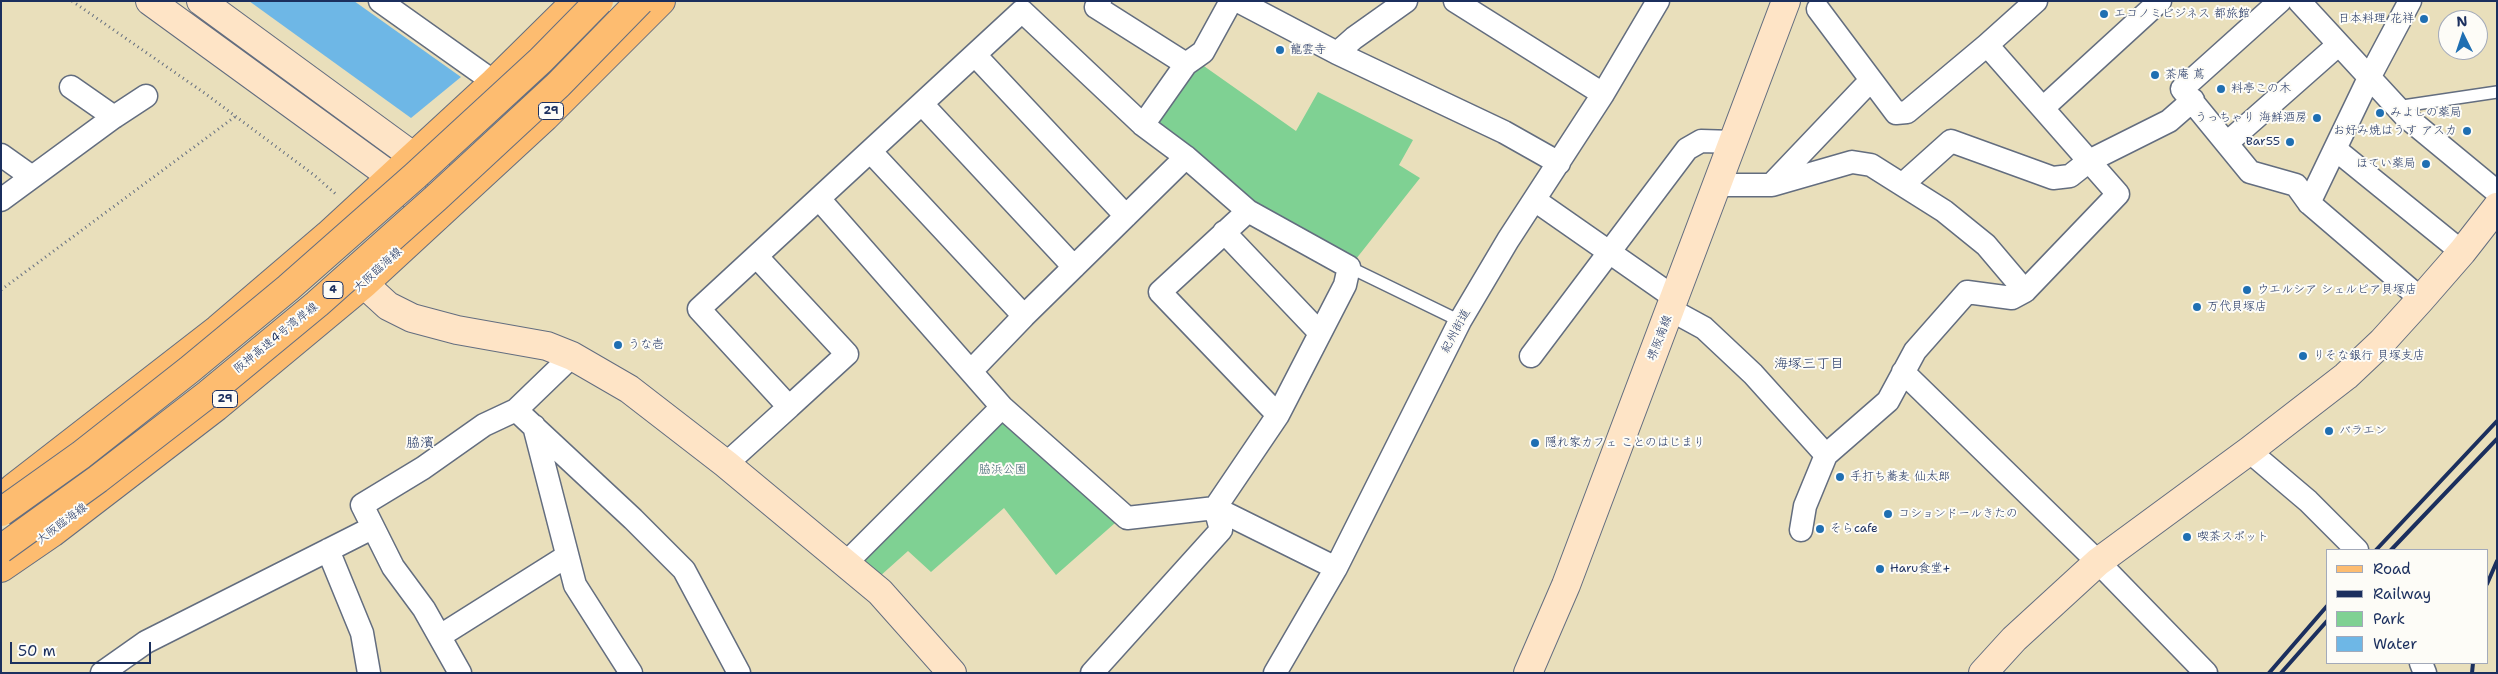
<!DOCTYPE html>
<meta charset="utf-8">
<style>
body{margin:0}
#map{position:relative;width:2498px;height:674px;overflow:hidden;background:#e9dfbb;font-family:"Shantell Sans",sans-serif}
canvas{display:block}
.frame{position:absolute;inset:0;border:2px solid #1b2f5e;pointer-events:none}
.legend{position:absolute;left:2326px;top:549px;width:162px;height:115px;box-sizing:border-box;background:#fdfcf7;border:1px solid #a3aaba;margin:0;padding:6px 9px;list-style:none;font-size:15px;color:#1b2f5e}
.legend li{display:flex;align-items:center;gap:10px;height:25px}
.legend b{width:25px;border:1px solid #a3aaba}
.north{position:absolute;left:2438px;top:10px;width:50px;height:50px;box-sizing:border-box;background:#fdfcf7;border:1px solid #a3aaba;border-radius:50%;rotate:356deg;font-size:14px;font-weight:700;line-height:20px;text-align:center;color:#1b2f5e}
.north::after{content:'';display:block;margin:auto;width:18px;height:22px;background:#1f6fb2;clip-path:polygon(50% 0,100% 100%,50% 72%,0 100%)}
.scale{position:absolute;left:10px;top:642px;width:141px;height:22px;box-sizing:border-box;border:2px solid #1b2f5e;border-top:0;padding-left:6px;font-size:15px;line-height:18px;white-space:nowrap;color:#1b2f5e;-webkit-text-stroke:4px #fdfcf7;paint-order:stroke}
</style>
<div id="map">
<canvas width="2498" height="674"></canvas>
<div class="frame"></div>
<ul class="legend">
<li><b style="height:6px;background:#fdbc70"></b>Road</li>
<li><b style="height:6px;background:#1b2f5e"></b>Railway</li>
<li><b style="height:14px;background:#7fd193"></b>Park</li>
<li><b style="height:14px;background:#6eb7e6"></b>Water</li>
</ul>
<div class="north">N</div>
<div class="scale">50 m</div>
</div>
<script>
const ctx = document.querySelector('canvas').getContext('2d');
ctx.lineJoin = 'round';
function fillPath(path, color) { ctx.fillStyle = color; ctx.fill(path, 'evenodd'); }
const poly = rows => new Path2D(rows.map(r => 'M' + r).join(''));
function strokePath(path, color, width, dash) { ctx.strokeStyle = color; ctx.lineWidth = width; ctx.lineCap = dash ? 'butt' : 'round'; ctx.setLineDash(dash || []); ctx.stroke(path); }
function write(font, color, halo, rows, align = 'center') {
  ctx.font = font + ' "Shantell Sans","Klee One",sans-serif'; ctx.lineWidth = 4; ctx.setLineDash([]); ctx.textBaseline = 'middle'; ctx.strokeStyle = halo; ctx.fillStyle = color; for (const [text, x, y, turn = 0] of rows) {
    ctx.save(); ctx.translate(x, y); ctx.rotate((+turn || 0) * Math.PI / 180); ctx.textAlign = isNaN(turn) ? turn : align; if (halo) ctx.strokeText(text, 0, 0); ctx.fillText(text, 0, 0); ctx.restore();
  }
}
fillPath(poly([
 [1201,64,1296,131,1318,92,1413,140,1399,165,1420,178,1356,259,1256,204,1156,125],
 [1002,419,1115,523,1056,575,1004,508,931,572,908,551,879,577,858,561]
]), '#7fd193');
fillPath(poly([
 [249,1,354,1,461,77,411,118]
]), '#6eb7e6');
const lane = poly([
 [2396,107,2497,92],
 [1349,267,1460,321]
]);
const street = poly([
 [380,1,494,82],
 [1100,1,1096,7,1186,64,1143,125],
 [1238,1,1337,53,1504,132,1559,163],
 [1455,1,1603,94],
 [2280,1,2182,89,2250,172,2296,185,2309,203,2421,299],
 [2299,1,2405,116,2497,192],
 [1818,9,1896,113,1907,112,1987,45],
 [1337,53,1354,38,1406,1],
 [975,55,1126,216],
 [1186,64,1203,52,1231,1],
 [71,87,114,117],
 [922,104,1074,267],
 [2043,108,2160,1],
 [2227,143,2338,45],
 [2335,149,2462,252],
 [871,152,1024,316],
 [1,155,32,177],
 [1772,184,1871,80],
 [1903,184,1951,141,2053,178,2070,176,2089,161,2169,121,2193,100],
 [1717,185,1772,185,1852,162,1871,165,1944,211,1986,245,2025,291,2118,194,1987,45,2036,1],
 [1,200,114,117,146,96],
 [1536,201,1675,298],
 [2309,203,2369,78,2410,1],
 [1248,211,1160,292,1278,415],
 [1224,232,1320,333],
 [757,257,847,354,789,407],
 [1671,310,1704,328,1753,374,1826,455],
 [1531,356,1687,149,1701,141,1734,142],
 [972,370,1024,316,1186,157],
 [1903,372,2098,562,2206,673],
 [516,410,633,519,684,570,739,673],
 [534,426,575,585,631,673],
 [2249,451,2308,501,2357,550],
 [726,464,789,407,699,309,1022,11,1143,125,1186,157,1248,211,1349,267,1345,285,1278,415,1215,508,1127,518,1002,407,820,200],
 [1215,508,1336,568],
 [1801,530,1805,506,1826,455,1888,401,1915,351,1967,292,2012,298,2025,291],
 [328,550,362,633,369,673],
 [846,563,1002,407],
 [440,636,567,556],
 [2421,663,2425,673],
 [102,673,146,642,372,528],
 [460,673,424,609,393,567,362,505,423,468,484,425,516,410,572,356],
 [1092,673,1221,530,1215,508],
 [1275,673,1336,568,1460,321,1508,240,1603,94,1658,1]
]);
const secondary = poly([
 [150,1,392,177,437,216],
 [201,1,462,192],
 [364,284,388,306,412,318,457,330,547,346,572,356,629,389,726,464,880,592,952,673],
 [1528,673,1566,585,1786,1],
 [1983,673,2014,639,2098,562,2249,451,2346,376,2382,342,2421,299,2462,252,2497,207]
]);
const primary = poly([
 [13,488,218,329,328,235,494,82,576,1],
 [1,568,52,533,216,407,364,284,545,117,661,1]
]);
strokePath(lane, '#636d7f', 14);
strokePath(street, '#636d7f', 25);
strokePath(secondary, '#636d7f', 30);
strokePath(primary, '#636d7f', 30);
strokePath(poly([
 [72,1,203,92,314,175,338,196],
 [1,290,236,116]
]), '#636d7f', 3, [1, 4]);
strokePath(lane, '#fff', 11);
strokePath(street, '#fff', 22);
strokePath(secondary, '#fee4c6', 28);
strokePath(primary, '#fdbc70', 28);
strokePath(poly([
 [2376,550,2497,421],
 [2391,550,2497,439],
 [2487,584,2497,561],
 [2269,673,2327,606],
 [2281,673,2327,621],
 [2472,673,2473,663]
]), '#1b2f5e', 4);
const highwayBridge = poly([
 [1,512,81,455,189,370,288,288,415,176,541,60,599,1],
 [1,549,98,479,208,394,317,304,436,198,558,85,640,1]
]);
strokePath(highwayBridge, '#636d7f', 30, []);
strokePath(highwayBridge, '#fdbc70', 28);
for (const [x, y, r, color] of [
 [2104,14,5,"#1f6fb2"],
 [2424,19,5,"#1f6fb2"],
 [1280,50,5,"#1f6fb2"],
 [2155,75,5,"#1f6fb2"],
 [2221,89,5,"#1f6fb2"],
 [2380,113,5,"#1f6fb2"],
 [2317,118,5,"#1f6fb2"],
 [2467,131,5,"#1f6fb2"],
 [2290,142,5,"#1f6fb2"],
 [2426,164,5,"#1f6fb2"],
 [2247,290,5,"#1f6fb2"],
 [2197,307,5,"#1f6fb2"],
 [618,345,5,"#1f6fb2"],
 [2303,356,5,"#1f6fb2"],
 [2329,431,5,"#1f6fb2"],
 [1535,443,5,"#1f6fb2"],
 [1840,477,5,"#1f6fb2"],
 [1888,514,5,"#1f6fb2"],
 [1820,529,5,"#1f6fb2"],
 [2187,537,5,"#1f6fb2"],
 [1880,569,5,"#1f6fb2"]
]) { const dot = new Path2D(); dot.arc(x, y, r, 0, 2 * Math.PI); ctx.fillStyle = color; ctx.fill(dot); strokePath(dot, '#fdfcf7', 2); }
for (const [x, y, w] of [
 [551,111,25],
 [333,290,20],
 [225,399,25]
]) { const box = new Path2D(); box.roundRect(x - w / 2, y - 8.5, w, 17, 4); ctx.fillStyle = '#fdfcf7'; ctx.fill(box); strokePath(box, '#1b2f5e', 1); }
write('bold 11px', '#1b2f5e', null, [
 ["29",551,111],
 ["4",333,290],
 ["29",225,399]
]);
write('12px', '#1b2f5e', '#fdfcf7', [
 ["エコノミビジネス 都旅館",2114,14],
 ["日本料理 花祥",2414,19,"right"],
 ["龍雲寺",1290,50],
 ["茶庵 蔦",2165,75],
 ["料亭この木",2231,89],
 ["みよしの薬局",2390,113],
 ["うっちゃり 海鮮酒房",2307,118,"right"],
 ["お好み焼はうす アスカ",2457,131,"right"],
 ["Bar55",2280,142,"right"],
 ["ほてい薬局",2416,164,"right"],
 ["ウエルシア シェルピア貝塚店",2257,290],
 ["万代貝塚店",2207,307],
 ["うな壱",628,345],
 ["りそな銀行 貝塚支店",2313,356],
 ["バラエン",2339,431],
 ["隠れ家カフェ ことのはじまり",1545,443],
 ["手打ち蕎麦 仙太郎",1850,477],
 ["コションドールきたの",1898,514],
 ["そらcafe",1830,529],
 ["喫茶スポット",2197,537],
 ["Haru食堂+",1890,569]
], 'left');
write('12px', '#1b2f5e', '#fdfcf7', [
 ["大阪臨海線",378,270,-42],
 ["紀州街道",1456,331,-62],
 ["阪神高速4号湾岸線",276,338,-39],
 ["堺阪南線",1660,338,-69],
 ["大阪臨海線",62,524,-37]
]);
write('12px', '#39606e', '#fdfcf7', [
 ["脇浜公園",1003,470]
]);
write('14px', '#1b2f5e', '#fdfcf7', [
 ["海塚三丁目",1809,364],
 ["脇濱",420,443]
]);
</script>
